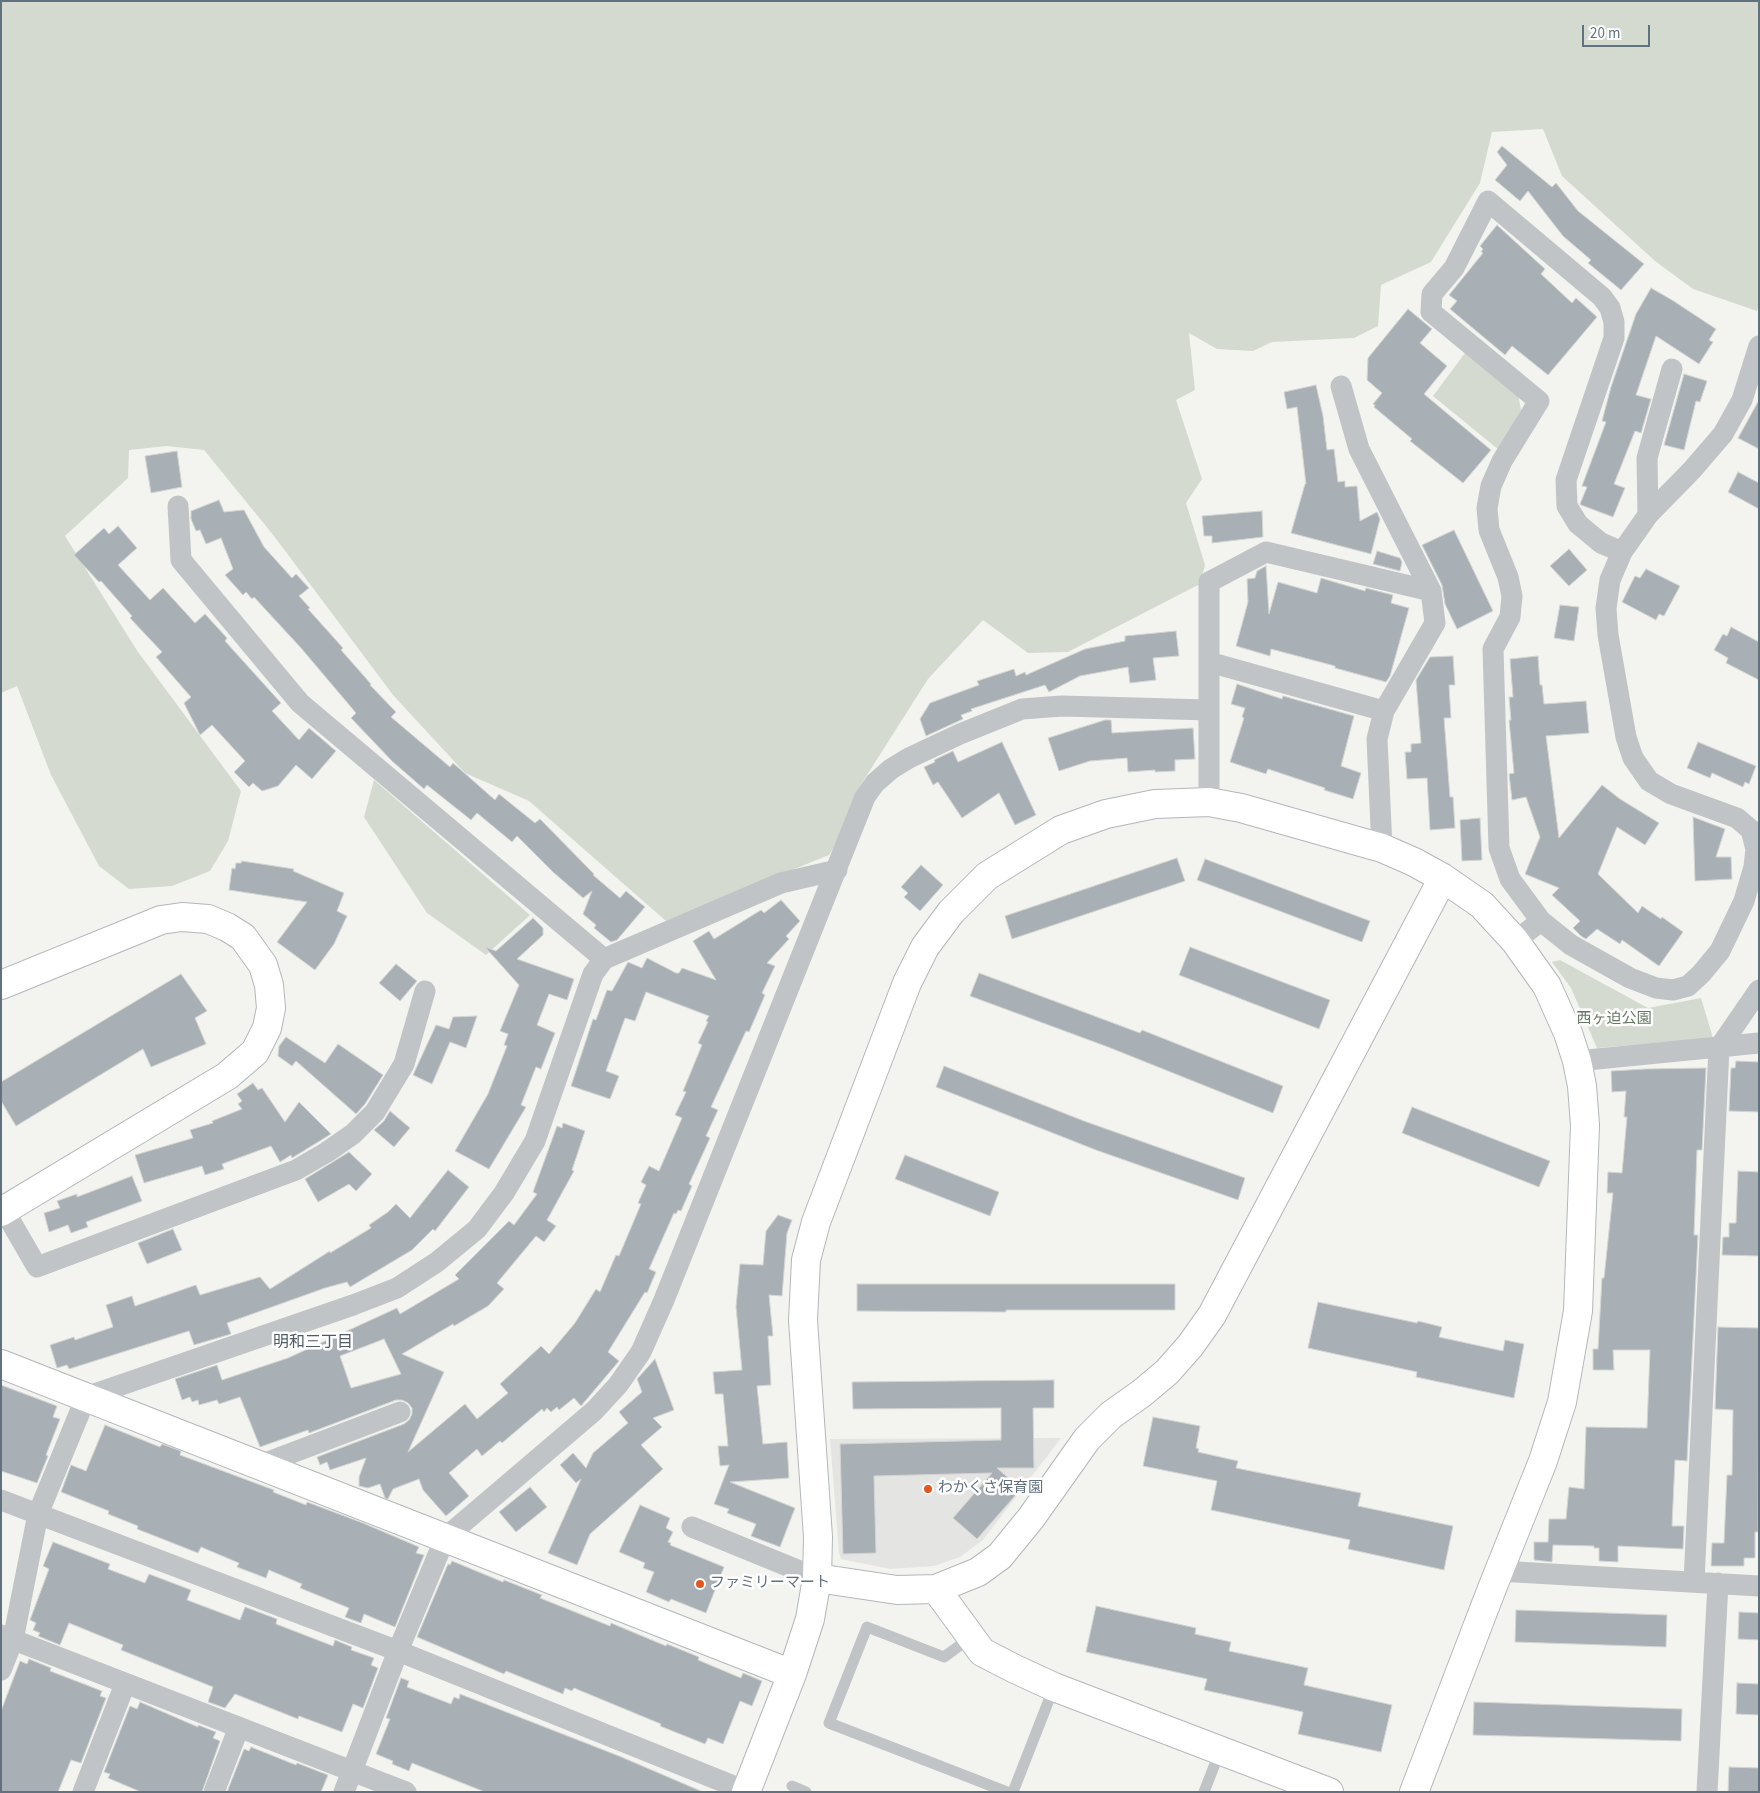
<!DOCTYPE html>
<meta charset="utf-8">
<style>
body{margin:0}
#map{position:relative;width:1760px;height:1793px;overflow:hidden;background:#f3f4ef;font-family:"Source Sans 3",sans-serif}
canvas{display:block}
.frame{position:absolute;inset:0;border:2px solid #627180;pointer-events:none}
.scale{position:absolute;left:1582px;top:25px;width:68px;height:22px;box-sizing:border-box;border:2px solid #627180;border-top:0;padding-left:6px;font-size:15px;line-height:18px;white-space:nowrap;color:#627180;-webkit-text-stroke:4px #fff;paint-order:stroke}
</style>
<div id="map">
<canvas width="1760" height="1793"></canvas>
<div class="frame"></div>
<div class="scale">20 m</div>
</div>
<script>
const ctx = document.querySelector('canvas').getContext('2d');
ctx.lineJoin = 'round';
function fillPath(path, color) { ctx.fillStyle = color; ctx.fill(path, 'evenodd'); }
const poly = rows => new Path2D(rows.map(r => 'M' + r).join(''));
function strokePath(path, color, width, dash) { ctx.strokeStyle = color; ctx.lineWidth = width; ctx.lineCap = dash ? 'butt' : 'round'; ctx.setLineDash(dash || []); ctx.stroke(path); }
function write(font, color, halo, rows, align = 'center') {
  ctx.font = font + ' "Source Sans 3","Noto Sans JP",sans-serif'; ctx.lineWidth = 5; ctx.setLineDash([]); ctx.textBaseline = 'middle'; ctx.strokeStyle = halo; ctx.fillStyle = color; for (const [text, x, y, turn = 0] of rows) {
    ctx.save(); ctx.translate(x, y); ctx.rotate((+turn || 0) * Math.PI / 180); ctx.textAlign = isNaN(turn) ? turn : align; if (halo) ctx.strokeText(text, 0, 0); ctx.fillText(text, 0, 0); ctx.restore();
  }
}
fillPath(poly([
 [1061,1438,983,1540,960,1557,934,1566,890,1569,841,1559,839,1553,830,1439]
]), '#e4e5e3');
fillPath(poly([
 [1,1,1759,1,1759,305,1757,311,1693,289,1655,261,1562,176,1543,129,1492,132,1480,183,1431,262,1381,285,1378,326,1354,338,1272,342,1253,351,1217,349,1189,333,1195,390,1176,400,1202,479,1186,503,1205,565,1200,584,1068,652,1028,653,983,620,928,679,860,786,837,843,829,855,666,921,529,801,465,773,393,695,274,536,204,450,167,446,129,450,128,478,65,536,138,652,241,791,228,841,210,871,172,886,129,889,99,866,51,775,17,686,1,693],
 [1465,353,1518,394,1521,410,1499,450,1433,396],
 [374,780,530,915,486,955,427,913,364,817],
 [1560,960,1648,1008,1701,998,1713,1038,1597,1048,1571,988,1552,962]
]), '#d4dad0');
const building = poly([
 [1502,146,1552,187,1556,183,1578,211,1644,264,1621,290,1588,263,1591,260,1563,236,1528,191,1520,201,1495,180,1507,165,1497,152,1502,146],
 [1497,225,1545,269,1541,274,1572,303,1576,298,1597,317,1548,375,1512,346,1505,355,1450,309,1457,301,1449,295,1483,253,1481,252,1483,249,1480,246,1497,225],
 [1651,288,1672,300,1716,329,1709,340,1713,342,1699,364,1656,336,1636,395,1651,399,1641,433,1635,431,1614,484,1625,488,1613,517,1581,505,1580,504,1587,487,1582,486,1606,422,1602,421,1611,387,1636,314,1651,288],
 [1408,309,1432,329,1420,343,1447,366,1424,394,1491,450,1463,483,1410,441,1412,439,1374,407,1375,405,1373,404,1382,393,1367,380,1368,358,1408,309],
 [1684,374,1707,381,1700,402,1696,401,1684,450,1664,445,1684,374],
 [1316,385,1323,416,1327,450,1334,449,1338,482,1345,481,1345,487,1357,486,1360,521,1377,512,1380,519,1371,554,1291,533,1305,484,1306,484,1297,407,1287,409,1284,392,1316,385],
 [1759,400,1759,449,1738,438,1759,400],
 [177,451,182,487,151,493,145,456,177,451],
 [1738,472,1759,483,1759,509,1728,492,1738,472],
 [219,500,224,512,244,510,264,547,292,578,296,574,309,588,299,596,310,608,308,609,343,648,341,650,371,684,370,685,396,712,391,717,450,767,453,763,495,800,499,794,535,823,540,819,594,874,593,875,620,898,626,891,645,907,617,940,611,942,594,928,596,925,583,914,592,891,583,898,553,872,517,836,512,842,477,813,471,820,427,785,424,789,392,761,351,718,356,713,301,648,254,597,252,599,246,592,243,595,225,575,233,569,221,538,206,544,200,530,196,531,191,519,191,511,219,500],
 [1262,511,1263,537,1212,543,1212,536,1204,536,1202,516,1262,511],
 [118,526,137,548,118,565,150,600,163,588,195,623,205,614,227,638,225,641,281,703,272,711,299,740,309,728,336,751,312,779,296,765,278,786,262,791,253,783,249,787,234,772,245,761,212,725,200,735,184,703,191,697,156,657,162,652,130,618,132,616,101,581,99,582,74,555,104,528,109,534,118,526],
 [1454,530,1493,611,1457,629,1445,604,1442,585,1422,545,1454,530],
 [1569,549,1587,570,1569,586,1550,566,1569,549],
 [1377,551,1400,558,1402,562,1400,571,1373,564,1377,551],
 [1266,566,1269,614,1278,582,1317,593,1321,578,1365,591,1366,588,1393,595,1391,603,1409,608,1390,676,1386,682,1335,668,1335,666,1271,649,1270,656,1236,646,1248,602,1247,579,1255,578,1257,571,1266,566],
 [1646,569,1680,586,1664,616,1659,614,1656,620,1622,602,1635,576,1640,578,1646,569],
 [1560,605,1579,607,1574,641,1554,638,1560,605],
 [1731,627,1759,642,1759,680,1726,663,1728,658,1714,650,1723,634,1727,636,1731,627],
 [1176,631,1179,656,1153,658,1156,680,1130,683,1128,667,1080,676,1049,692,1045,685,971,709,972,711,961,715,963,719,926,736,920,719,930,703,979,685,977,681,1014,669,1016,676,1025,672,1026,675,1085,649,1125,641,1125,636,1176,631],
 [1453,656,1455,685,1449,685,1451,718,1444,718,1450,797,1453,797,1455,828,1430,830,1427,778,1407,779,1405,752,1411,752,1411,744,1421,743,1416,680,1430,657,1453,656],
 [1538,656,1540,685,1542,685,1544,704,1586,701,1589,733,1546,736,1559,838,1602,785,1620,799,1659,823,1645,845,1617,827,1598,874,1638,913,1642,906,1661,919,1662,917,1683,932,1659,966,1622,940,1620,944,1597,929,1586,939,1581,936,1573,928,1580,921,1552,895,1559,888,1525,874,1540,837,1526,797,1512,800,1509,774,1514,773,1509,720,1511,720,1509,697,1513,697,1510,659,1538,656],
 [1237,684,1282,699,1283,696,1354,716,1341,766,1361,773,1353,799,1324,790,1325,788,1268,769,1266,774,1230,762,1244,718,1242,717,1245,708,1231,704,1237,684],
 [1105,720,1111,720,1112,733,1193,728,1195,759,1175,760,1175,771,1155,772,1155,770,1128,772,1127,758,1090,761,1059,771,1048,738,1105,720],
 [1002,742,1036,815,1015,825,999,793,962,818,938,782,933,785,924,767,935,762,934,760,953,751,958,762,1002,742],
 [1698,742,1756,766,1749,784,1745,782,1743,787,1712,773,1710,778,1687,768,1698,742],
 [1693,817,1725,829,1716,857,1731,857,1732,879,1695,881,1693,817],
 [1480,818,1482,860,1462,861,1460,820,1480,818],
 [1177,858,1185,881,1012,939,1005,916,1177,858],
 [1205,859,1370,921,1362,942,1197,880,1205,859],
 [242,861,294,869,293,871,344,893,337,911,347,916,334,944,315,970,277,942,307,902,229,890,232,868,235,869,236,863,241,863,242,861],
 [921,865,943,885,920,911,904,897,908,893,901,887,921,865],
 [781,900,800,921,786,936,789,939,767,963,775,966,762,993,765,995,749,1032,746,1031,711,1107,718,1110,706,1136,710,1138,689,1184,692,1186,681,1211,678,1210,676,1214,674,1213,649,1269,656,1272,647,1293,645,1292,608,1352,619,1361,581,1406,574,1398,559,1410,557,1407,551,1412,547,1408,544,1412,542,1409,502,1443,500,1441,482,1456,477,1449,449,1473,469,1496,446,1516,423,1490,419,1479,393,1489,388,1499,385,1498,380,1484,368,1488,359,1486,359,1477,366,1458,330,1470,327,1462,320,1465,317,1457,404,1424,409,1420,412,1414,412,1408,408,1403,402,1400,396,1400,309,1433,308,1430,260,1447,240,1397,219,1404,217,1400,199,1405,198,1400,192,1402,190,1397,182,1400,175,1379,217,1365,222,1380,288,1358,397,1308,400,1314,459,1279,455,1275,509,1221,514,1225,537,1194,533,1192,557,1126,562,1128,563,1123,585,1131,572,1170,574,1171,547,1220,556,1226,544,1242,536,1236,497,1283,504,1289,488,1306,454,1326,453,1324,402,1354,444,1372,408,1452,465,1404,477,1419,508,1393,500,1384,541,1346,549,1354,575,1323,596,1289,600,1292,616,1255,619,1256,641,1204,638,1203,646,1185,641,1182,649,1166,659,1171,682,1118,675,1115,686,1092,683,1091,702,1045,698,1043,708,1022,706,1021,709,1016,646,992,635,1021,625,1018,606,1071,619,1076,610,1099,571,1086,593,1019,596,1020,607,990,612,991,628,962,642,968,647,958,676,973,679,973,682,968,716,980,693,941,709,931,714,939,761,910,764,913,781,900],
 [384,1339,401,1374,351,1388,340,1356,384,1339],
 [533,918,543,928,543,935,517,959,574,979,567,1000,549,994,537,1025,555,1033,541,1069,536,1067,521,1105,526,1107,489,1169,455,1151,488,1094,507,1046,504,1045,508,1034,500,1031,519,985,485,947,496,951,533,918],
 [1190,947,1330,1000,1319,1029,1179,975,1190,947],
 [396,964,417,981,400,1001,379,983,396,964],
 [979,973,1140,1033,1142,1030,1283,1086,1273,1113,1108,1047,970,996,979,973],
 [181,974,207,1011,195,1018,206,1044,151,1067,143,1049,16,1126,1,1101,1,1082,181,974],
 [477,1016,466,1048,450,1042,432,1084,413,1075,436,1025,449,1029,453,1017,477,1016],
 [286,1037,325,1063,338,1044,383,1075,365,1104,356,1114,296,1061,292,1066,278,1056,279,1046,286,1037],
 [1736,1061,1759,1062,1759,1112,1729,1111,1731,1068,1735,1068,1736,1061],
 [944,1066,1084,1121,1245,1178,1238,1200,1096,1150,936,1087,944,1066],
 [1706,1068,1702,1150,1697,1150,1694,1235,1698,1235,1687,1461,1675,1460,1672,1526,1684,1526,1683,1549,1618,1546,1618,1562,1599,1561,1599,1548,1594,1548,1594,1546,1553,1545,1552,1562,1534,1560,1534,1542,1548,1542,1549,1519,1566,1519,1569,1487,1584,1489,1586,1427,1647,1428,1650,1350,1613,1350,1614,1370,1593,1370,1593,1349,1598,1349,1602,1278,1604,1278,1613,1193,1607,1193,1608,1172,1622,1173,1627,1117,1624,1117,1626,1091,1612,1092,1611,1071,1645,1069,1706,1068],
 [253,1083,258,1090,262,1088,285,1122,299,1102,331,1134,292,1158,291,1155,280,1162,271,1146,222,1164,224,1169,205,1175,202,1166,144,1183,135,1155,193,1138,190,1130,213,1123,212,1121,242,1109,238,1104,242,1101,237,1094,253,1083],
 [1412,1107,1550,1161,1539,1187,1402,1133,1412,1107],
 [390,1111,410,1128,394,1147,374,1130,384,1121,390,1111],
 [349,1152,372,1174,356,1191,349,1184,318,1202,305,1179,349,1152],
 [905,1155,999,1192,990,1216,895,1179,905,1155],
 [448,1170,469,1187,435,1231,433,1229,412,1250,350,1287,347,1282,325,1288,227,1323,231,1334,194,1345,189,1331,69,1369,67,1365,57,1368,50,1345,74,1337,75,1340,113,1327,106,1305,132,1296,135,1306,196,1285,200,1295,260,1277,270,1289,330,1251,330,1253,371,1228,369,1225,388,1212,396,1204,410,1218,448,1170],
 [1738,1171,1759,1172,1759,1256,1722,1255,1723,1237,1729,1237,1729,1223,1736,1223,1738,1171],
 [132,1176,142,1201,86,1222,88,1227,71,1233,68,1225,49,1232,44,1213,60,1208,57,1201,77,1194,77,1197,132,1176],
 [778,1215,792,1220,787,1233,782,1296,769,1295,773,1336,768,1336,771,1385,757,1386,763,1444,787,1442,789,1478,730,1482,795,1508,780,1547,751,1536,756,1524,727,1513,729,1509,714,1504,729,1465,720,1466,718,1446,728,1446,723,1394,715,1394,713,1372,742,1370,736,1307,740,1264,763,1265,766,1231,778,1215],
 [173,1229,182,1250,147,1264,138,1243,173,1229],
 [857,1284,1175,1284,1175,1310,1006,1310,1006,1312,857,1311,857,1284],
 [1318,1302,1417,1323,1418,1321,1442,1327,1439,1337,1503,1351,1505,1340,1524,1344,1514,1398,1416,1377,1417,1372,1308,1348,1318,1302],
 [1718,1327,1759,1328,1758,1532,1755,1532,1755,1558,1744,1558,1744,1566,1711,1566,1712,1543,1724,1543,1727,1475,1732,1475,1733,1410,1715,1409,1718,1327],
 [655,1359,674,1410,653,1418,662,1427,641,1445,663,1469,590,1534,577,1565,548,1553,581,1479,576,1483,560,1465,573,1453,586,1468,593,1453,628,1423,619,1412,642,1392,637,1379,655,1359],
 [1054,1380,1054,1408,1033,1408,1034,1468,997,1468,1021,1489,977,1539,953,1518,992,1473,874,1476,876,1553,843,1554,840,1444,1001,1440,1001,1408,853,1409,852,1382,1054,1380],
 [1,1385,57,1406,53,1417,60,1419,46,1455,48,1456,37,1483,1,1471,1,1385],
 [1153,1417,1200,1426,1196,1448,1199,1449,1198,1452,1238,1461,1236,1468,1361,1493,1358,1506,1453,1526,1444,1570,1348,1549,1350,1540,1211,1510,1217,1481,1143,1466,1153,1417],
 [105,1425,160,1447,162,1444,181,1451,180,1455,274,1490,273,1492,306,1505,307,1502,363,1523,419,1547,416,1553,424,1555,395,1627,364,1614,361,1623,345,1617,349,1608,300,1588,302,1584,269,1570,266,1578,237,1567,239,1563,201,1547,198,1553,137,1529,138,1526,108,1514,109,1511,61,1492,71,1465,86,1471,105,1425],
 [530,1487,547,1507,516,1532,499,1512,530,1487],
 [640,1505,670,1518,666,1528,673,1532,668,1542,671,1543,670,1545,724,1567,706,1613,671,1599,669,1602,646,1592,654,1572,643,1568,645,1563,619,1552,640,1505],
 [53,1542,110,1564,108,1569,145,1583,149,1574,191,1590,187,1600,240,1620,245,1607,277,1619,276,1624,333,1646,335,1640,352,1647,351,1650,374,1658,371,1665,378,1668,363,1708,353,1704,342,1732,299,1716,298,1719,235,1694,225,1708,208,1702,213,1687,121,1650,123,1645,69,1623,60,1645,38,1636,40,1633,33,1630,36,1623,30,1620,49,1569,43,1566,53,1542],
 [452,1561,503,1582,504,1580,542,1595,540,1598,610,1626,611,1623,666,1646,667,1644,699,1657,698,1660,741,1678,743,1673,762,1681,752,1706,740,1701,723,1744,708,1738,705,1744,660,1726,661,1724,574,1688,572,1691,565,1688,563,1694,506,1671,504,1674,417,1637,448,1564,450,1565,452,1561],
 [1096,1606,1196,1628,1195,1634,1231,1642,1229,1651,1308,1668,1304,1685,1392,1705,1381,1752,1298,1734,1303,1712,1204,1690,1207,1679,1086,1652,1096,1606],
 [1516,1610,1667,1615,1666,1647,1515,1642,1516,1610],
 [1739,1612,1759,1613,1759,1640,1738,1639,1739,1612],
 [29,1659,51,1668,50,1671,102,1691,100,1696,106,1698,81,1763,71,1760,58,1792,1,1792,1,1711,20,1661,27,1664,29,1659],
 [401,1678,409,1681,407,1687,451,1704,454,1697,459,1699,460,1694,619,1756,703,1792,485,1792,412,1763,409,1771,392,1764,393,1761,376,1754,390,1719,386,1718,401,1678],
 [1737,1683,1759,1684,1759,1715,1736,1714,1737,1683],
 [140,1702,198,1727,198,1725,216,1732,213,1738,220,1741,202,1792,141,1792,108,1778,110,1774,104,1772,130,1706,137,1709,140,1702],
 [1474,1702,1682,1709,1681,1741,1473,1735,1474,1702],
 [251,1747,296,1765,297,1763,328,1775,321,1792,227,1792,244,1749,249,1751,251,1747],
 [1729,1767,1759,1768,1759,1792,1728,1792,1729,1767]
]);
fillPath(building, '#a9b0b5');
strokePath(building, '#d4d5d2', 1);
const secondary = poly([
 [1,985,161,920,182,917,208,919,227,927,243,937,263,965,269,985,271,1008,267,1028,255,1052,227,1076,1,1212],
 [1,1364,792,1674],
 [817,1578,897,1590,936,1589,978,1572,1000,1556,1031,1518,1087,1439,1111,1415,1142,1393,1167,1372,1190,1346,1212,1315,1443,878],
 [936,1589,982,1652,1015,1669,1054,1687,1329,1792],
 [746,1792,792,1674,810,1619,817,1578,818,1537,803,1320,806,1260,816,1222,907,983,925,947,951,912,987,876,1061,830,1106,814,1155,804,1209,802,1241,808,1382,848,1414,862,1443,878,1482,905,1515,941,1547,986,1568,1033,1577,1061,1582,1086,1585,1125,1578,1311,1562,1402,1543,1461,1491,1591,1414,1792]
]);
strokePath(secondary, '#b2b7bc', 30);
strokePath(poly([
 [970,1638,944,1657,867,1627,829,1723,1007,1792],
 [792,1786,806,1792],
 [1013,1792,1054,1687],
 [1204,1792,1220,1751]
]), '#c0c4c7', 11);
strokePath(poly([
 [1341,386,1359,449,1431,591],
 [178,506,181,560,300,703,604,959],
 [1648,515,1647,458,1672,369],
 [1209,662,1384,711],
 [1209,802,1209,582,1266,552,1431,591,1435,623,1384,711,1377,739,1382,848],
 [1541,921,1510,879,1499,848,1493,649,1510,617,1512,596,1508,577,1489,530,1487,508,1491,486,1502,461,1539,401,1431,312,1432,294,1454,268,1488,201,1602,297,1610,308,1614,322,1614,338,1566,480,1567,506,1578,524,1601,543,1622,552],
 [1515,941,1541,921,1571,945,1630,978,1656,988,1673,990,1688,986,1701,974,1720,951,1744,901,1754,867,1756,849,1751,830,1737,818,1671,794,1649,781,1633,758,1626,737,1608,635,1606,608,1610,580,1622,552,1648,515,1692,470,1723,434,1742,400,1759,346],
 [1577,1061,1759,1043],
 [4,1210,37,1267,296,1170,327,1152,353,1134,375,1112,404,1064,425,991],
 [260,1465,400,1412],
 [1,1500,398,1651,746,1791],
 [692,1527,817,1578],
 [1499,1571,1759,1586],
 [1694,1582,1719,1048,1759,990],
 [1,1635,406,1792],
 [1,1670,13,1640,38,1514,86,1397,353,1305,397,1288,437,1262,477,1229,504,1193,535,1141,593,974,604,959,781,883,837,870],
 [83,1792,125,1684],
 [214,1792,239,1727],
 [344,1792,398,1651,445,1538,594,1411,618,1385,641,1352,664,1300,865,797,875,783,891,769,909,758,960,734,1022,709,1062,706,1209,710],
 [1707,1792,1718,1583]
]), '#c0c4c7', 21);
strokePath(secondary, '#fff', 28);
for (const [x, y, r, color] of [
 [928,1489,5,"#e25820"],
 [700,1584,5,"#e25820"]
]) { const dot = new Path2D(); dot.arc(x, y, r, 0, 2 * Math.PI); ctx.fillStyle = color; ctx.fill(dot); strokePath(dot, '#fff', 2); }
write('15px', '#647861', '#fff', [
 ["西ヶ迫公園",1614,1020]
]);
write('15px', '#627180', '#fff', [
 ["わかくさ保育園",938,1489],
 ["ファミリーマート",710,1584]
], 'left');
write('16px', '#505b65', '#fff', [
 ["明和三丁目",313,1343]
]);
</script>
